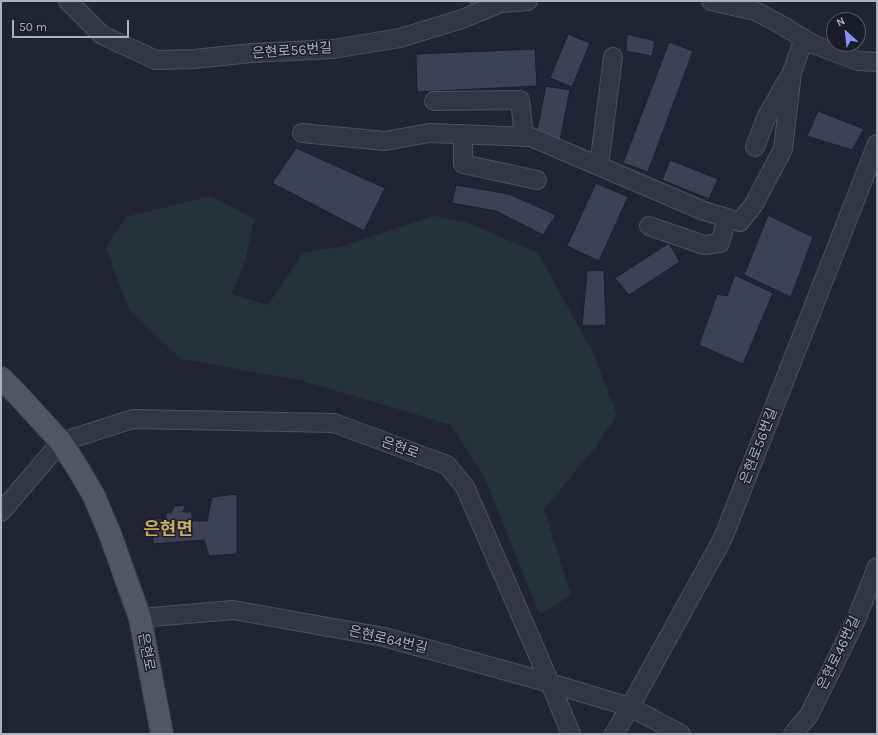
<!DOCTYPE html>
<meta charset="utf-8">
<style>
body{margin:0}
#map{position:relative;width:878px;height:735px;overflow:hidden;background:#212435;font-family:Karla,sans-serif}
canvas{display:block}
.frame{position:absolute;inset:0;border:2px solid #aeb0c2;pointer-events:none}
.north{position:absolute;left:826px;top:12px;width:40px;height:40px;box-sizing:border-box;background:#1a1c2a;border:1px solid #555767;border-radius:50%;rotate:333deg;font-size:11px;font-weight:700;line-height:16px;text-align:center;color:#aeb0c2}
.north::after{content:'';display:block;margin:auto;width:14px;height:18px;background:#8691f0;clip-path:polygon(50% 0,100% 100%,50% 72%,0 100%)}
.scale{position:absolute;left:12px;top:20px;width:117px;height:18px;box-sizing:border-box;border:2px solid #aeb0c2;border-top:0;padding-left:5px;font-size:12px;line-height:14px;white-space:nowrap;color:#aeb0c2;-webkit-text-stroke:3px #1a1c2a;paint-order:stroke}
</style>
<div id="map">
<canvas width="878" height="735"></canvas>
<div class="frame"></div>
<div class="north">N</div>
<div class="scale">50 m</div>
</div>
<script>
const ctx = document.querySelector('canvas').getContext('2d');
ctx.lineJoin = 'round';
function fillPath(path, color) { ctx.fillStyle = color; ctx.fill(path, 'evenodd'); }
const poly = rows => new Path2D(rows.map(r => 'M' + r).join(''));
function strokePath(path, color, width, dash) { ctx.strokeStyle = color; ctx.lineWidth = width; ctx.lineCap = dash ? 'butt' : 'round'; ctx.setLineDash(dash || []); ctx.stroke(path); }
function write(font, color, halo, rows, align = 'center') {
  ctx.font = font + ' Karla,"Noto Sans KR",sans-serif'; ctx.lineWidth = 3; ctx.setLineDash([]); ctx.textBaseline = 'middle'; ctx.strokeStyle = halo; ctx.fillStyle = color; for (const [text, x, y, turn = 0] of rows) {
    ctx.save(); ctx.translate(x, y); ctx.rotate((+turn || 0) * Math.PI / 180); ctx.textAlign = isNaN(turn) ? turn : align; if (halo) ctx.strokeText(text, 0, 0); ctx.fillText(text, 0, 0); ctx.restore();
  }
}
fillPath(poly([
 [211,196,254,219,245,260,232,294,268,305,303,253,340,247,434,216,465,222,538,253,593,353,617,415,594,449,544,509,571,595,540,615,486,480,451,425,300,380,181,359,129,310,106,248,126,217]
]), '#263239');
const building = poly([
 [468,1,494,1,471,9,468,1],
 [568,34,590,43,572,87,550,78,568,34],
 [627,34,655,41,652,56,626,51,627,34],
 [669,42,693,51,648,172,623,163,669,42],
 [535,49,537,86,417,92,416,54,535,49],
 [546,86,570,90,560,140,536,135,546,86],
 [818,111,864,129,852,150,807,136,818,111],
 [296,148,385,188,364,231,272,183,296,148],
 [670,160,718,179,709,199,662,180,670,160],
 [596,183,628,197,599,261,567,246,596,183],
 [456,185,509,194,556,215,543,235,496,211,452,203,456,185],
 [768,215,813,237,791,297,744,275,768,215],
 [669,243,680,262,629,295,615,278,669,243],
 [604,270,606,325,582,326,587,271,604,270],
 [735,275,773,293,743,364,699,345,717,294,727,296,735,275],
 [237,494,237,554,209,556,204,540,153,544,154,518,166,520,166,513,172,512,174,506,186,505,183,512,192,512,192,521,207,521,212,497,237,494]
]);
fillPath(building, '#3d4155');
strokePath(building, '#1c1e2c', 1);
const minor = poly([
 [68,1,102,35,156,60,194,59,252,53,333,49,400,38,462,19,501,3,528,1],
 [711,1,755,11,778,23,813,44,858,61,877,62],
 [434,101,520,100,524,137],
 [302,133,385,141,429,133,531,137,704,211,740,222,754,204,783,149,792,72,804,39],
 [463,134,463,164,537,180],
 [755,147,766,118,788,79],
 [599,166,613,57],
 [649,226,704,245,720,243,727,218],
 [1,512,61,442,133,419,334,423,447,465,465,487,550,683,571,734],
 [140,618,233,610,384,637,550,683,630,707,681,734],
 [614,734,630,707,723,538,877,144],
 [793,734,809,715,856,620,877,567]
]);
const major = poly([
 [1,378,17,394,61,442,80,472,94,496,110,534,140,618,162,734]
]);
strokePath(minor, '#4f5160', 20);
strokePath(major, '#3e404f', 24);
strokePath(minor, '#343646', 18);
strokePath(major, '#525566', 22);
write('14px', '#aeb0c2', '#1a1c2a', [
 ["은현로56번길",292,51,-4],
 ["은현로56번길",759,446,-69],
 ["은현로",400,448,20],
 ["은현로64번길",388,640,13],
 ["은현로",146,652,79],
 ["은현로46번길",839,653,-64]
]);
write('bold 18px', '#cbad61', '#1a1c2a', [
 ["은현면",168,530]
]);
</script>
